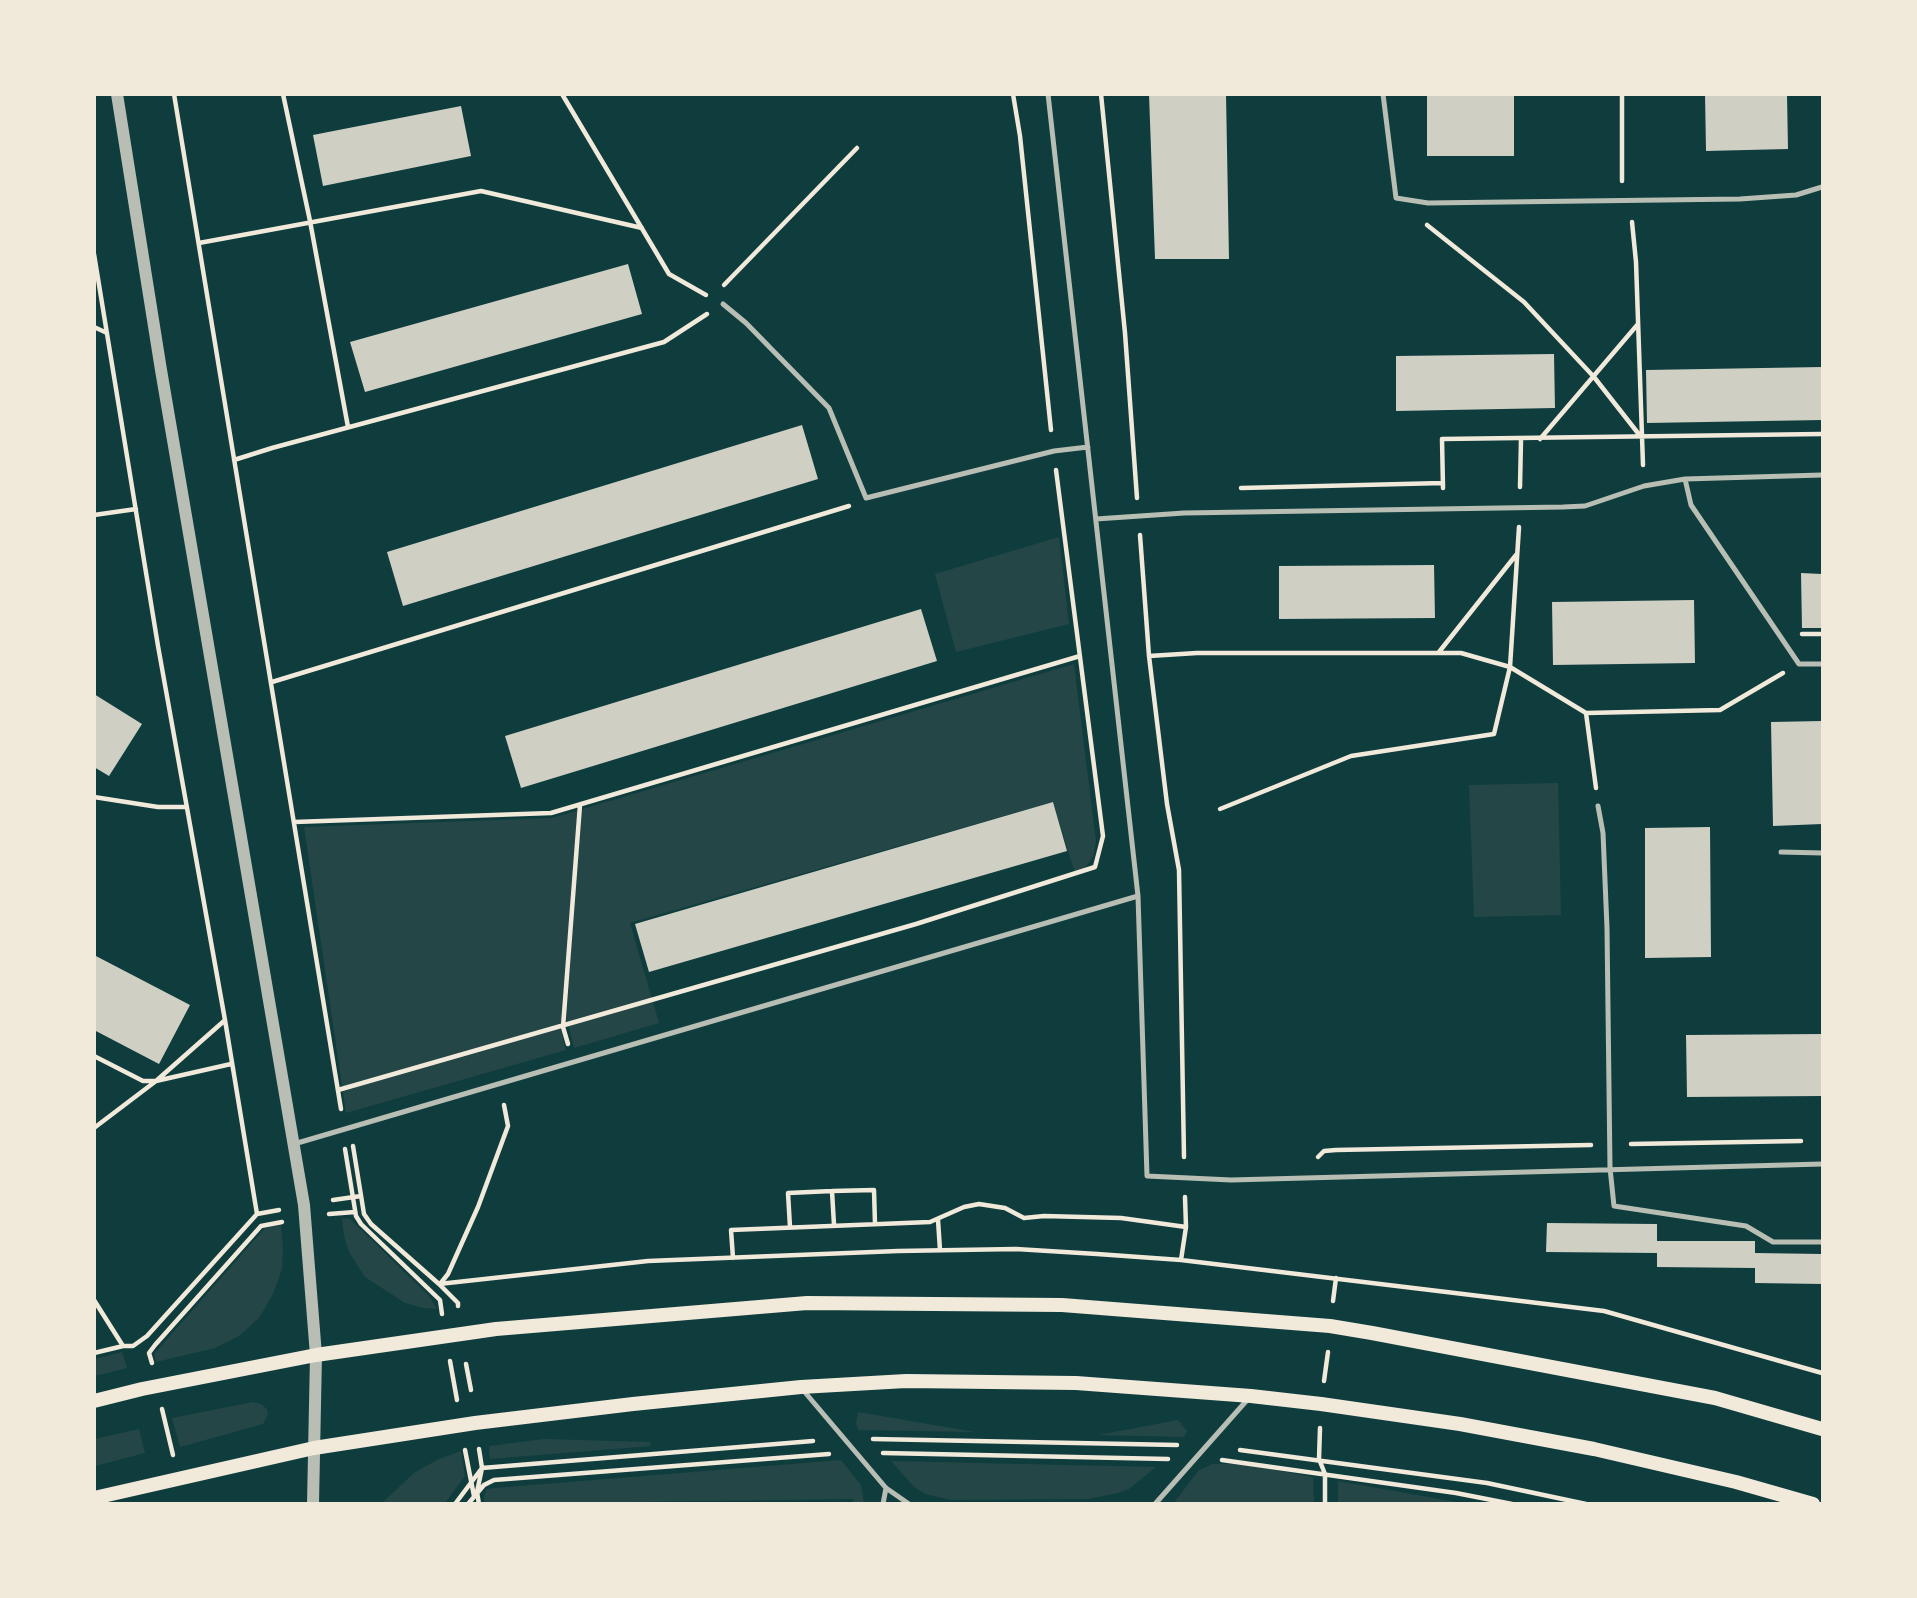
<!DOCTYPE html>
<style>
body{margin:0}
#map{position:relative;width:1917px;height:1598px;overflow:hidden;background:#0f3d3e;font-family:Inter,sans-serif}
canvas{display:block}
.frame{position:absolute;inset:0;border:96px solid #f1e9da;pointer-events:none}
</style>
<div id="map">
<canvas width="1917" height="1598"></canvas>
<div class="frame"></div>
</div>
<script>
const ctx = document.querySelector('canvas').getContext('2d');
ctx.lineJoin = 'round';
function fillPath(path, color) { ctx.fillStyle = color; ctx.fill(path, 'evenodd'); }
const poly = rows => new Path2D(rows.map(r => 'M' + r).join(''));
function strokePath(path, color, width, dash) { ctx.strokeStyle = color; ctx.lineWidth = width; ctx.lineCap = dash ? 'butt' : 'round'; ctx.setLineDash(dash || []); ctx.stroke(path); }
fillPath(poly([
 [1059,537,1069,624,956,652,935,574],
 [1074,664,1096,841,1093,857,1085,868,1075,873,1053,802,630,923,659,1023,574,1048,567,1021,559,1023,566,1050,346,1113,304,827,552,818],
 [1558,783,1561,915,1474,917,1469,785],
 [342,1218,350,1219,429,1296,437,1309,423,1308,405,1303,365,1277,349,1252,344,1236],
 [281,1224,283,1250,282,1269,273,1294,259,1318,239,1336,215,1348,156,1362,154,1354,264,1229],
 [122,1352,127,1368,95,1376,95,1359],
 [253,1402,261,1404,267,1409,268,1414,263,1424,180,1447,172,1418],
 [858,1412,975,1432,858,1430,856,1423],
 [1178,1420,1187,1431,1184,1437,1098,1435],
 [139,1429,145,1453,95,1466,95,1439],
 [544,1439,650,1442,651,1446,490,1459,489,1446],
 [461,1451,465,1476,445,1503,382,1503,414,1473,437,1460],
 [841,1460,861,1485,864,1503,853,1503,853,1499,485,1504,484,1496,487,1489,495,1488],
 [891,1461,1156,1467,1129,1489,1118,1493,1088,1499,950,1500,926,1494,915,1488],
 [1212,1464,1244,1464,1313,1477,1314,1503,1173,1504,1198,1471],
 [1338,1481,1462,1503,1338,1503]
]), '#244646');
fillPath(poly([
 [1149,94,1226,94,1229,259,1155,259],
 [1427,94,1514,94,1514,156,1427,156],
 [1705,94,1787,94,1788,149,1706,151],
 [461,106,471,156,323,186,313,135],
 [628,264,642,314,365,392,350,342],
 [1554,354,1555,408,1396,411,1396,356],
 [1822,367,1822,420,1647,423,1646,370],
 [802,425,818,479,403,606,387,552],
 [1434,565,1435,618,1279,619,1279,566],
 [1801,573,1822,574,1822,628,1802,628],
 [1694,600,1695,663,1553,665,1552,602],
 [921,609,937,661,521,788,505,736],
 [94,694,142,724,109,776,94,767],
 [1822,721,1822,824,1773,826,1771,722],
 [1053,802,1067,851,649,972,635,924],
 [1710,827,1711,957,1645,958,1645,828],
 [94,955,190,1005,159,1064,94,1030],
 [1822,1034,1822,1096,1687,1097,1686,1035],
 [1547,1223,1657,1224,1657,1241,1755,1241,1755,1253,1822,1254,1822,1284,1755,1283,1755,1268,1657,1267,1657,1253,1546,1252]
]), '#cfcfc3');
strokePath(poly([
 [174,94,341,1109],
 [283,94,310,221,348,427],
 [562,94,669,274,706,295],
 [1013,94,1020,136,1051,430],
 [1101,94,1125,333,1137,498],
 [1622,181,1622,94],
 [1632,222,1636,262,1643,465],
 [1427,225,1524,302,1594,377,1641,437],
 [199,243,481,191,642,228],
 [94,254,158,646,225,1020,257,1214],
 [724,285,857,148],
 [94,327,107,333],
 [1540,439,1638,324],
 [234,460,272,448,664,342,707,314],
 [1520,487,1521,439],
 [1241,488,1443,483],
 [1443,488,1442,439,1822,434],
 [94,515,136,509],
 [1140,535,1149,656,1167,804,1179,870,1184,1157],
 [1802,634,1822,634],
 [1439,652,1516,555],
 [1149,656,1197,653,1461,653,1510,667,1586,713,1596,788],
 [272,682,849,506],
 [1586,713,1720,710,1783,673],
 [94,797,158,807,187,807],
 [1220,809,1351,756,1494,734,1510,667,1519,527],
 [294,822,551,813,1080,656],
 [568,1044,563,1027,580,805],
 [94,1056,143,1081,156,1081,224,1021],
 [338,1090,916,924,1095,867,1103,836,1056,470],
 [94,1128,156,1081,231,1064],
 [1631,1144,1801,1141],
 [353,1146,364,1214,371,1224,439,1284,458,1303,458,1306],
 [345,1149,356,1216,361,1224,440,1300,442,1314],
 [1318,1157,1324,1151,1336,1150,1591,1145],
 [832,1191,834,1225],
 [333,1200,361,1196],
 [329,1214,355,1212],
 [938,1220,940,1250],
 [790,1227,788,1193,832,1191,874,1190,875,1224],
 [733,1258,731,1230,930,1222,964,1207,979,1204,1005,1208,1024,1218,1044,1216,1121,1218,1186,1227],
 [1181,1260,1186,1227,1185,1197],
 [439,1284,648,1261,898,1251,1016,1249,1097,1254,1181,1260,1604,1311,1822,1373],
 [440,1284,448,1274,478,1207,508,1126,504,1105],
 [94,1300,123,1346],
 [1333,1301,1336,1278],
 [94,1353,123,1346,133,1346,147,1336,257,1214,279,1210],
 [450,1361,457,1400],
 [152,1363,149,1353,155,1345,261,1226,282,1222],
 [466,1364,471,1390],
 [1324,1381,1328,1352],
 [162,1409,173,1455],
 [1320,1428,1319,1459,1325,1474,1325,1504],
 [873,1439,1177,1445],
 [479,1449,482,1468,477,1492,479,1504],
 [465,1450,474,1496],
 [1240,1450,1487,1483,1586,1504],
 [883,1453,1168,1459],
 [1222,1460,1456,1493,1512,1504],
 [455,1504,482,1468,813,1441],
 [468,1504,484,1485,494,1480,829,1454]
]), '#f1e9da', 4.5);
strokePath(poly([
 [1383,94,1396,198,1428,203,1740,199,1796,195,1822,187],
 [723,304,746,323,829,408,866,498,1054,451,1088,447],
 [1685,479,1691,505,1799,664,1822,664],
 [1096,519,1184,513,1563,507,1585,506,1644,486,1685,479,1822,475],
 [1598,806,1603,833,1607,928,1610,1168,1614,1206,1746,1226,1773,1242,1822,1242],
 [1781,852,1822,853],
 [1138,896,1147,1176,1231,1180,1822,1164],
 [294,1144,1138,896,1048,94],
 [803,1390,886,1488,909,1504],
 [883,1504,886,1488],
 [1155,1504,1248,1399]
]), '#b8beb3', 5);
strokePath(poly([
 [117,94,161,370,304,1205,316,1355,313,1504]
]), '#b8beb3', 12);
strokePath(poly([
 [94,1401,142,1389,316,1355,496,1329,807,1303,1062,1305,1330,1326,1372,1333,1715,1398,1822,1429],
 [94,1498,314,1448,475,1423,633,1404,801,1387,906,1381,1076,1383,1251,1396,1321,1404,1460,1424,1594,1449,1736,1482,1813,1504]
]), '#f1e9da', 14);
</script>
